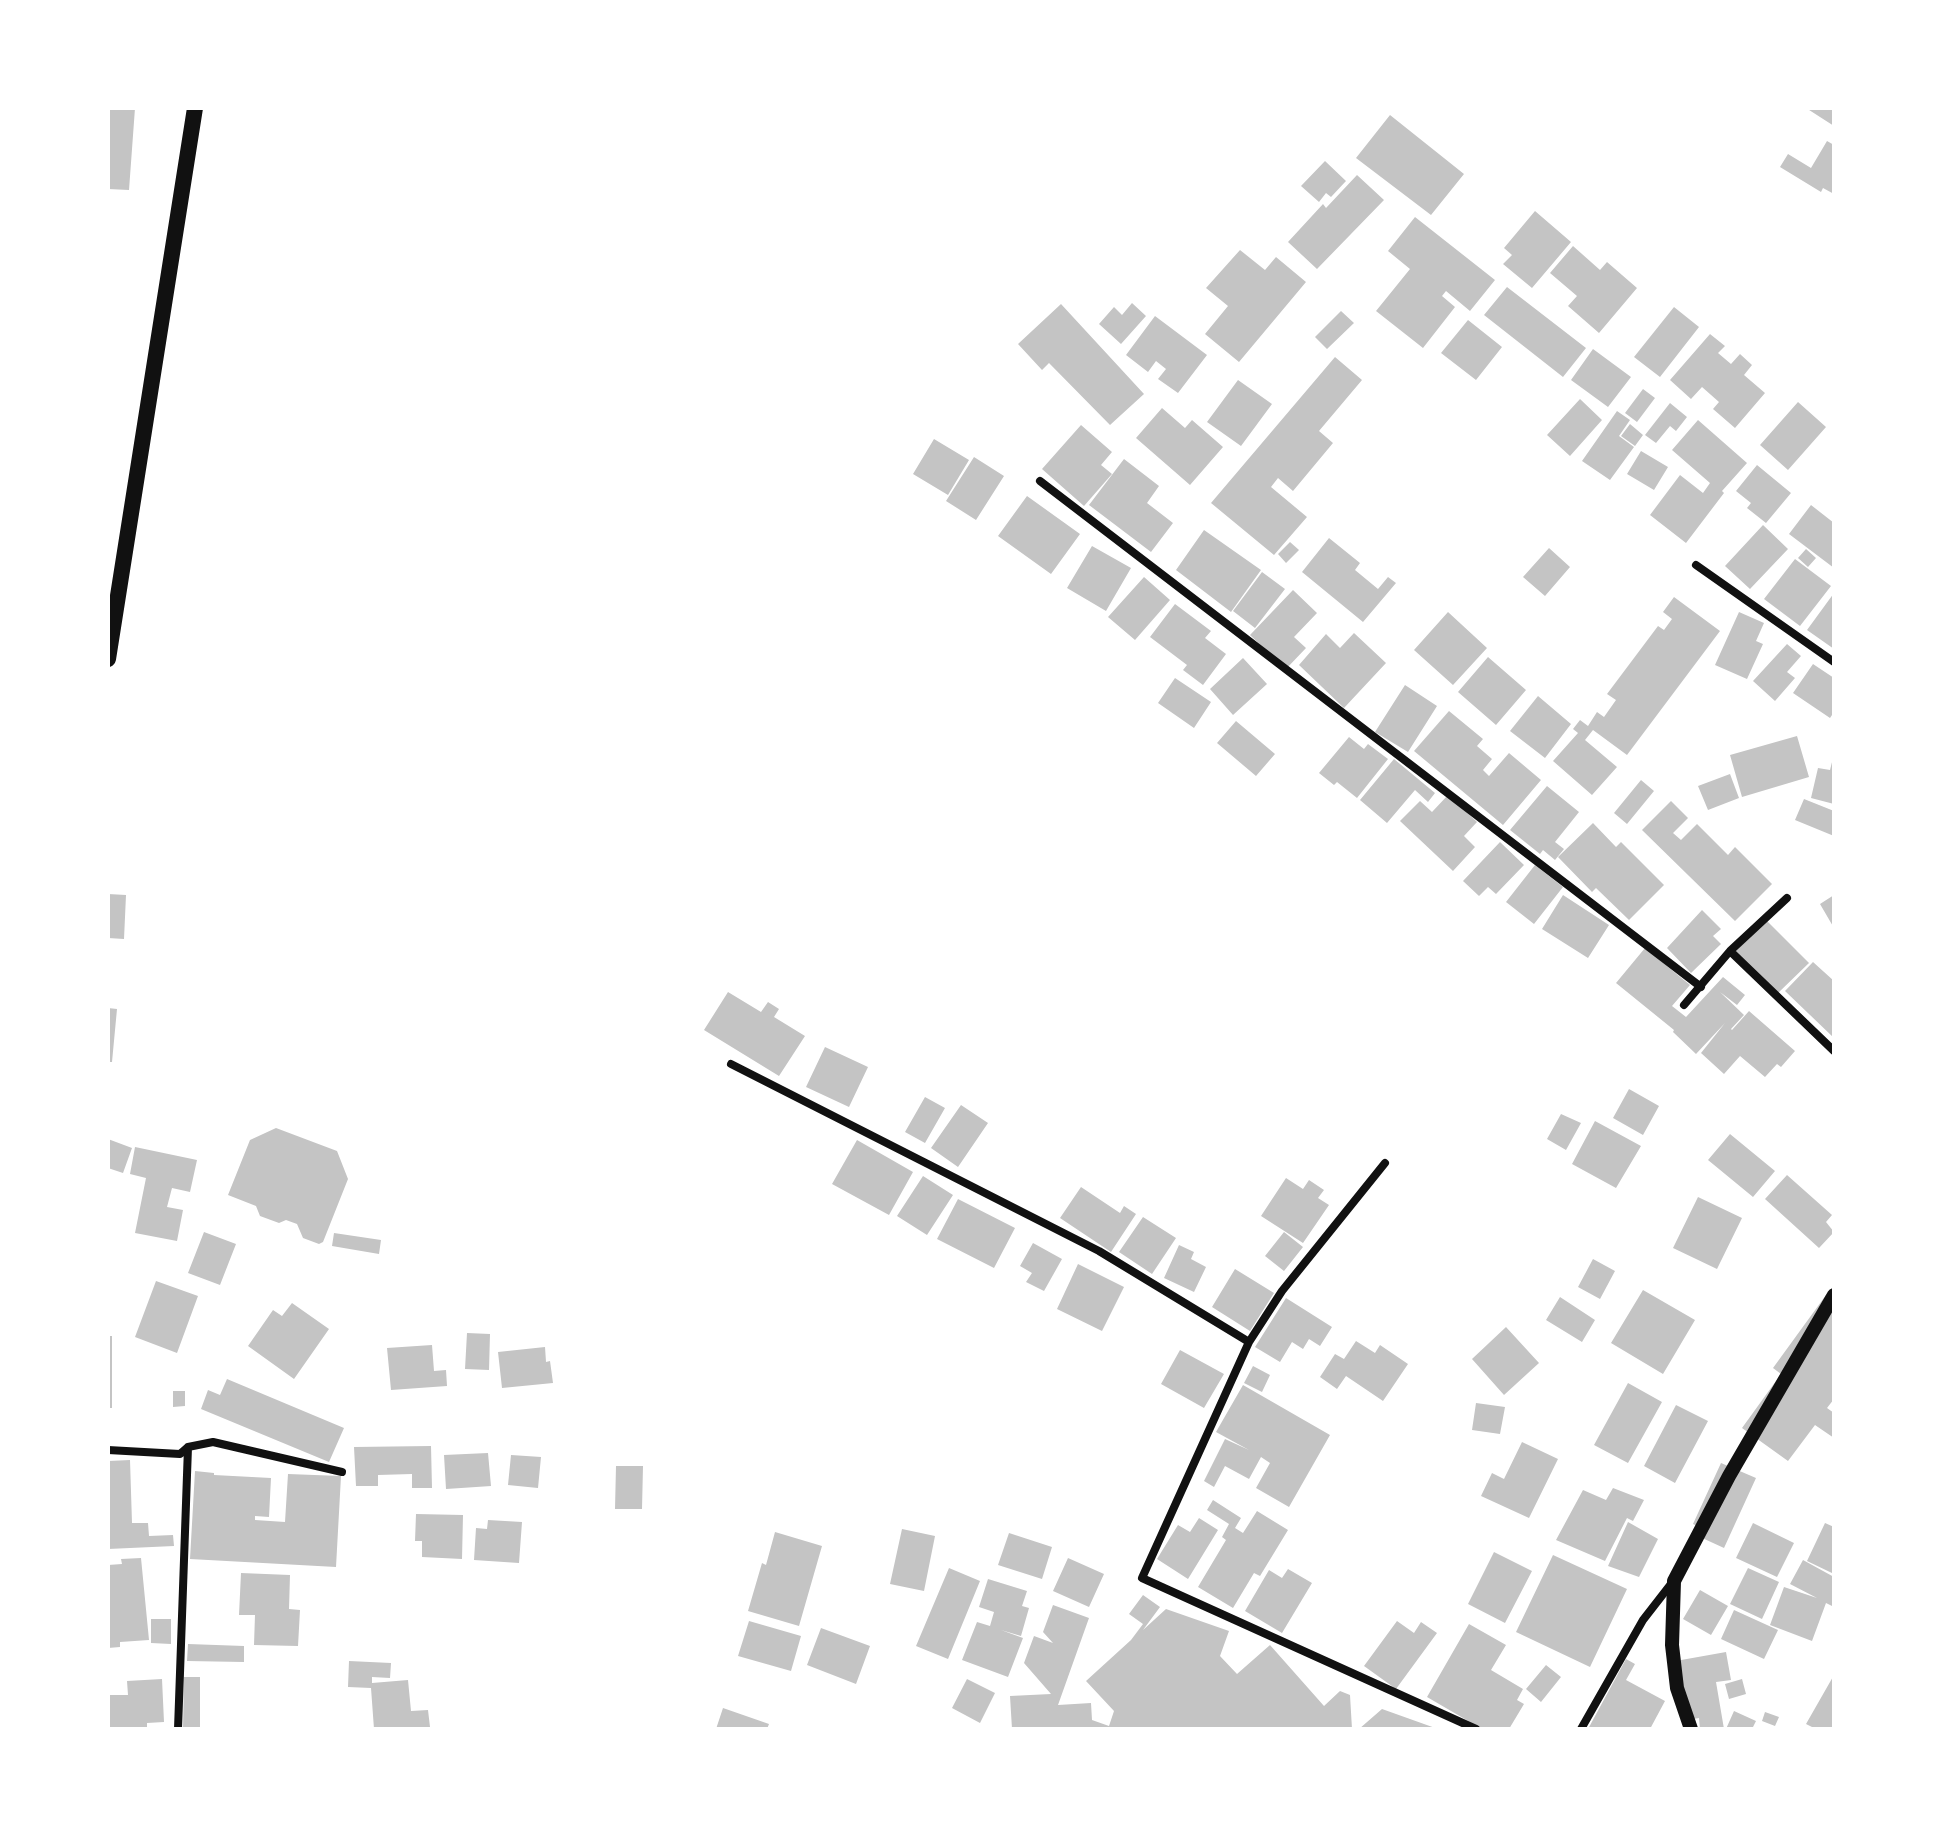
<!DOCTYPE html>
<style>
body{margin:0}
#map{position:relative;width:1942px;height:1837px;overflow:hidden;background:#fff;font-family:"Nunito Sans",sans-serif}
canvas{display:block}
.frame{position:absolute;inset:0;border:110px solid #fff;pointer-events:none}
</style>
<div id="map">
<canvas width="1942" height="1837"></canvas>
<div class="frame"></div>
</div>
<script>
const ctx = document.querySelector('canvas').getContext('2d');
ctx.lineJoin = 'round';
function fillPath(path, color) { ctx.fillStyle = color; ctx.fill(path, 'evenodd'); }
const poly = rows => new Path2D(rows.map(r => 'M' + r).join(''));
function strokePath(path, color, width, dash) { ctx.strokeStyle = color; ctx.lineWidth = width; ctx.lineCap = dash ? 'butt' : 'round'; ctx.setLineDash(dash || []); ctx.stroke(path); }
fillPath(poly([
 [108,108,135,108,129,190,108,189],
 [1806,108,1834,108,1834,126],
 [1390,115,1464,174,1431,215,1356,158],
 [1827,141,1834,145,1834,194,1823,188,1821,192,1780,167,1788,154,1811,168],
 [1325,161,1346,181,1331,197,1326,193,1319,202,1301,186],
 [1357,175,1384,200,1317,269,1288,242,1323,204,1326,208],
 [1535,211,1571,242,1532,288,1503,264,1512,255,1504,248],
 [1415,217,1495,280,1470,311,1446,291,1442,296,1455,307,1423,348,1376,311,1410,269,1388,251],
 [1573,246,1600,270,1607,262,1637,288,1599,333,1568,306,1577,296,1550,273],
 [1240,250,1265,270,1276,257,1306,282,1239,362,1205,334,1228,306,1206,288],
 [1507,287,1586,348,1563,377,1484,315],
 [1132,303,1146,316,1121,344,1099,324,1114,307,1122,315],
 [1061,304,1144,394,1110,425,1049,363,1042,370,1018,344],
 [1674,307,1699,327,1660,377,1634,357],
 [1341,311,1354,323,1327,349,1315,337],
 [1155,316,1207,355,1178,393,1158,379,1166,369,1156,361,1148,372,1126,355],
 [1468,320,1502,347,1476,380,1441,353],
 [1710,334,1725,346,1718,353,1731,364,1740,354,1752,365,1744,375,1765,393,1735,428,1713,409,1719,402,1702,387,1691,399,1670,380],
 [1593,349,1631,377,1608,407,1571,380],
 [1335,357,1362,380,1319,431,1333,443,1293,491,1278,478,1271,487,1307,517,1274,555,1211,503],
 [1238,380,1272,404,1241,446,1207,422],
 [1643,389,1655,398,1637,422,1625,413],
 [1580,399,1602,420,1570,456,1547,435],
 [1798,402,1826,427,1788,470,1760,445],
 [1670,403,1687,417,1676,431,1670,426,1656,443,1645,435],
 [1162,408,1185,428,1192,420,1223,447,1190,485,1136,438],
 [1617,411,1630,420,1619,436,1634,447,1610,480,1582,461],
 [1698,420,1747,463,1722,491,1724,493,1686,543,1650,515,1680,475,1703,493,1710,483,1672,450],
 [1630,424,1643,435,1635,446,1621,436],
 [1081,425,1112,452,1101,465,1112,474,1084,506,1042,469],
 [934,439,969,460,948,495,913,474],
 [1641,451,1668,467,1654,490,1627,474],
 [974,457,1004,476,976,520,946,501],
 [1124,459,1159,486,1147,503,1173,523,1151,552,1089,505],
 [1757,465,1791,493,1766,523,1747,508,1751,503,1736,491],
 [1027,496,1080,534,1051,574,998,536],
 [1811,505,1834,523,1834,568,1789,534],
 [1763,525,1788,549,1750,589,1725,566],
 [1204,530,1261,570,1231,612,1176,570],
 [1329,538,1360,563,1355,570,1378,589,1388,577,1396,583,1363,622,1302,572],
 [1290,542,1299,550,1286,563,1278,554],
 [1092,546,1131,568,1106,611,1067,588],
 [1549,548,1570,567,1545,596,1523,577],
 [1806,549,1816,558,1808,567,1798,558],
 [1795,559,1831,586,1800,626,1764,599],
 [1262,572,1285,589,1255,628,1233,611],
 [1144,577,1170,600,1135,640,1108,617],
 [1293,590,1317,613,1294,637,1306,648,1286,669,1250,635],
 [1834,593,1834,649,1807,630],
 [1674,597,1720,631,1627,755,1593,730,1585,740,1617,767,1592,795,1553,761,1578,733,1573,729,1580,720,1588,726,1597,712,1604,717,1616,700,1607,694,1658,626,1664,630,1672,619,1663,612],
 [1175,604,1211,631,1205,638,1226,654,1203,685,1183,670,1187,665,1150,637],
 [1448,612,1487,648,1453,685,1414,650],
 [1739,612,1764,623,1756,641,1763,644,1747,679,1715,665],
 [1354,633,1386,663,1344,708,1299,665,1326,634,1340,648],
 [1787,644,1801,656,1787,672,1795,678,1775,701,1753,681],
 [1488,657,1526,690,1496,725,1458,692],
 [1243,658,1267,684,1233,715,1210,689],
 [1813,664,1834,678,1834,712,1830,718,1793,693],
 [1175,678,1211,702,1194,728,1158,703],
 [1405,685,1437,706,1408,752,1375,732],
 [1538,696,1571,724,1545,758,1510,731],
 [1449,711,1483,739,1477,746,1492,759,1483,770,1489,776,1509,753,1541,780,1503,825,1414,751],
 [1236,721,1275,754,1256,776,1217,743],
 [1797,736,1809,777,1742,797,1730,755],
 [1349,737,1364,749,1368,744,1388,759,1357,798,1337,782,1334,785,1319,773],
 [1833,758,1834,804,1811,798,1818,768,1830,770],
 [1394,759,1435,793,1428,802,1415,790,1387,823,1360,800],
 [1730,774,1739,798,1708,810,1698,786],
 [1641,780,1654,791,1627,824,1614,813],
 [1547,786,1579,812,1555,842,1564,849,1555,860,1543,850,1540,854,1510,830],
 [1448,795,1477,822,1464,836,1475,847,1453,871,1400,821,1420,801,1432,812],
 [1804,799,1834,811,1834,836,1795,820],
 [1671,801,1688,818,1673,833,1681,840,1697,824,1728,855,1735,847,1772,884,1735,921,1642,830],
 [1593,823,1616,847,1621,842,1664,885,1629,920,1596,888,1592,892,1558,857],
 [1500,842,1524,865,1496,894,1488,887,1479,896,1463,881],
 [1535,865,1563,887,1534,924,1506,902],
 [108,894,126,895,124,939,108,938],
 [1563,895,1609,925,1588,958,1542,929],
 [1834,895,1834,928,1820,904],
 [1702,910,1721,929,1713,936,1721,944,1691,973,1667,948],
 [1766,920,1809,963,1777,994,1735,952],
 [1645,948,1690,985,1672,1006,1686,1017,1723,977,1745,995,1737,1005,1720,992,1744,1015,1731,1029,1732,1030,1749,1011,1795,1051,1781,1067,1777,1064,1765,1077,1740,1056,1724,1074,1701,1053,1725,1023,1696,1054,1673,1032,1674,1030,1616,983],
 [1813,962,1834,981,1834,1038,1785,991],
 [728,992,761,1012,768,1002,779,1009,774,1017,805,1036,779,1076,704,1030],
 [108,1008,117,1009,112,1062,108,1062],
 [825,1047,868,1067,849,1107,806,1087],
 [1629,1089,1659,1106,1643,1135,1613,1118],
 [925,1097,945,1108,925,1143,905,1132],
 [961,1105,988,1123,958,1167,931,1148],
 [1561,1114,1581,1123,1566,1150,1547,1139],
 [1595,1121,1641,1146,1616,1188,1572,1164],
 [276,1128,337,1151,348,1179,323,1242,319,1244,303,1238,297,1224,286,1220,279,1223,260,1216,256,1206,228,1195,250,1140],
 [1730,1134,1775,1171,1753,1197,1708,1160],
 [108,1139,132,1148,123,1173,108,1168],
 [857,1140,913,1172,889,1215,832,1184],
 [135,1147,197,1160,190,1192,172,1188,167,1207,183,1210,177,1241,135,1233,146,1178,130,1174],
 [1787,1175,1832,1215,1826,1222,1834,1232,1819,1248,1765,1199],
 [923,1176,953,1195,927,1235,897,1216],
 [1286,1178,1303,1189,1309,1180,1324,1190,1318,1198,1329,1205,1303,1243,1261,1216],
 [1081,1187,1120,1213,1124,1206,1136,1214,1111,1252,1060,1218],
 [1698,1197,1742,1218,1717,1269,1673,1248],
 [958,1199,1015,1228,994,1268,937,1239],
 [1143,1217,1176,1238,1152,1274,1119,1252],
 [204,1232,236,1244,220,1285,188,1273],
 [1284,1232,1303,1247,1284,1271,1265,1256],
 [334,1233,381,1240,379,1254,332,1246],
 [1033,1243,1062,1259,1044,1291,1026,1282,1032,1273,1020,1266],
 [1179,1245,1194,1252,1191,1259,1206,1267,1194,1292,1164,1278],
 [1593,1259,1615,1271,1600,1299,1578,1287],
 [1078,1264,1124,1287,1102,1331,1057,1309],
 [1235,1269,1274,1293,1250,1331,1212,1307],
 [156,1281,198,1296,177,1353,135,1337],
 [1643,1290,1695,1320,1663,1374,1611,1343],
 [1826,1295,1834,1301,1834,1399,1827,1408,1834,1413,1834,1438,1815,1425,1788,1461,1742,1428,1781,1374,1773,1368],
 [1560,1297,1595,1320,1582,1342,1546,1320],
 [1286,1298,1332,1327,1320,1346,1309,1339,1303,1349,1292,1342,1280,1362,1255,1347],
 [292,1303,329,1329,294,1379,248,1346,273,1310,282,1316],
 [1506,1327,1539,1363,1504,1395,1472,1359],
 [467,1333,490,1334,489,1370,465,1369],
 [108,1336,112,1336,112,1408,108,1408],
 [1356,1341,1375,1353,1380,1345,1408,1364,1383,1401,1346,1376,1337,1389,1320,1377,1335,1354,1344,1359],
 [432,1345,434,1371,446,1370,447,1386,391,1390,387,1348],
 [545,1347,546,1362,550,1361,553,1383,502,1388,498,1352],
 [1180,1350,1224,1374,1204,1408,1161,1384],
 [1253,1366,1270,1375,1262,1392,1244,1383],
 [227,1379,344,1428,329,1462,201,1409,208,1390,220,1395],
 [1628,1383,1662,1402,1628,1463,1594,1445],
 [1243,1385,1330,1435,1289,1507,1256,1488,1270,1463,1261,1457,1249,1479,1225,1466,1214,1487,1204,1481,1225,1439,1249,1450,1216,1432],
 [173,1391,185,1391,185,1406,173,1407],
 [1476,1403,1505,1407,1500,1434,1472,1430],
 [1676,1405,1708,1421,1675,1483,1644,1466],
 [1522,1442,1558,1459,1529,1518,1481,1496,1492,1473,1504,1479],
 [431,1446,432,1488,412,1488,412,1474,378,1475,378,1486,356,1486,354,1447],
 [488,1453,491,1486,446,1489,444,1455],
 [511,1455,541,1457,538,1488,508,1485],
 [130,1460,132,1523,148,1523,149,1536,173,1535,174,1546,108,1549,108,1461],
 [1721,1463,1756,1478,1724,1548,1700,1537,1704,1529,1693,1524],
 [616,1466,643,1466,642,1509,615,1509],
 [195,1471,214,1473,214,1475,271,1478,269,1517,255,1516,255,1520,285,1522,288,1474,341,1476,336,1567,190,1559],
 [1613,1488,1644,1500,1633,1521,1627,1518,1605,1561,1556,1540,1583,1490,1606,1500],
 [1213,1500,1241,1518,1235,1528,1243,1533,1257,1511,1288,1530,1260,1576,1254,1573,1233,1608,1198,1587,1226,1540,1222,1537,1229,1524,1207,1510],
 [416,1514,463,1515,462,1559,422,1557,422,1541,415,1541],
 [1199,1518,1218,1530,1188,1579,1157,1559,1178,1525,1190,1532],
 [488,1520,522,1522,519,1563,474,1560,476,1528,487,1529],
 [1628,1522,1658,1539,1639,1577,1608,1566],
 [1753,1523,1794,1543,1777,1577,1736,1558],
 [1825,1523,1834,1527,1834,1574,1807,1561],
 [902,1529,935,1536,924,1591,890,1584],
 [775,1532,822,1546,799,1626,748,1611,762,1563,766,1565],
 [1009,1533,1052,1547,1042,1579,998,1565],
 [1494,1552,1532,1571,1505,1623,1468,1604],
 [1553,1555,1627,1589,1590,1667,1516,1632],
 [141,1558,149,1640,120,1642,120,1647,108,1648,108,1565,122,1564,121,1559],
 [1068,1558,1104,1574,1089,1607,1053,1591],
 [1803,1560,1834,1577,1834,1607,1826,1603,1812,1641,1770,1625,1784,1587,1817,1598,1790,1584],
 [949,1568,980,1581,948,1659,916,1646],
 [1748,1568,1779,1582,1762,1619,1730,1604],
 [1288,1569,1312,1583,1282,1633,1245,1611,1269,1570,1282,1578],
 [241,1573,290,1575,289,1609,300,1610,298,1646,254,1645,255,1615,239,1615],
 [988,1579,1027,1591,1022,1606,1029,1608,1021,1636,1001,1630,1023,1638,1008,1677,962,1660,977,1622,990,1626,994,1612,979,1607],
 [1700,1590,1728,1606,1711,1635,1683,1619],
 [1143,1595,1160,1607,1143,1630,1166,1609,1229,1631,1220,1656,1237,1674,1270,1645,1324,1706,1340,1691,1350,1695,1352,1729,1012,1729,1010,1696,1051,1694,1024,1663,1034,1636,1053,1643,1043,1632,1053,1605,1089,1618,1058,1705,1091,1703,1092,1720,1109,1726,1114,1711,1086,1681,1131,1640,1143,1624,1129,1614],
 [1734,1610,1778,1630,1764,1659,1721,1639],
 [151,1619,171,1619,171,1644,151,1643],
 [749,1621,801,1636,791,1671,738,1656],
 [1397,1621,1414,1633,1421,1622,1437,1633,1396,1689,1364,1666],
 [1469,1624,1506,1645,1491,1670,1523,1689,1517,1700,1524,1704,1509,1729,1482,1729,1427,1697],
 [821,1628,870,1646,856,1684,807,1665],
 [188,1644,244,1646,244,1662,187,1661],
 [1726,1652,1731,1680,1716,1682,1724,1729,1700,1729,1699,1718,1682,1721,1670,1662],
 [1626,1659,1635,1664,1626,1680,1665,1701,1650,1729,1588,1729],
 [349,1661,391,1663,390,1678,372,1677,372,1683,408,1680,411,1711,428,1710,430,1727,374,1729,371,1688,348,1687],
 [1546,1665,1561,1677,1541,1702,1526,1689],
 [1834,1675,1834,1729,1816,1729,1806,1724],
 [184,1677,200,1677,200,1729,183,1729],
 [162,1679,164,1722,147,1723,147,1729,108,1729,108,1695,128,1695,127,1681],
 [967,1679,995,1693,980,1723,952,1708],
 [1742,1679,1746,1694,1729,1699,1725,1684],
 [723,1708,769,1724,767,1729,716,1729],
 [1382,1709,1438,1729,1359,1729],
 [1734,1711,1756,1721,1752,1729,1726,1729],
 [1765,1712,1779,1717,1775,1726,1762,1721]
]), '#c4c4c4');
strokePath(poly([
 [1040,481,1701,987],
 [1696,565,1834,662],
 [1730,951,1834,1051],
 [1684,1005,1730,951,1787,898],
 [731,1064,1099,1251,1249,1342],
 [1385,1163,1282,1291,1249,1342,1142,1578,1476,1729],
 [108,1450,180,1454,188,1447,213,1442,342,1472],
 [178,1729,188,1447],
 [1581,1729,1643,1620,1671,1584]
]), '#111', 8);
strokePath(poly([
 [1691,1729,1677,1688,1672,1645,1674,1581,1729,1476,1834,1295]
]), '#111', 14);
strokePath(poly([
 [108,659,195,108]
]), '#111', 16);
</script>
